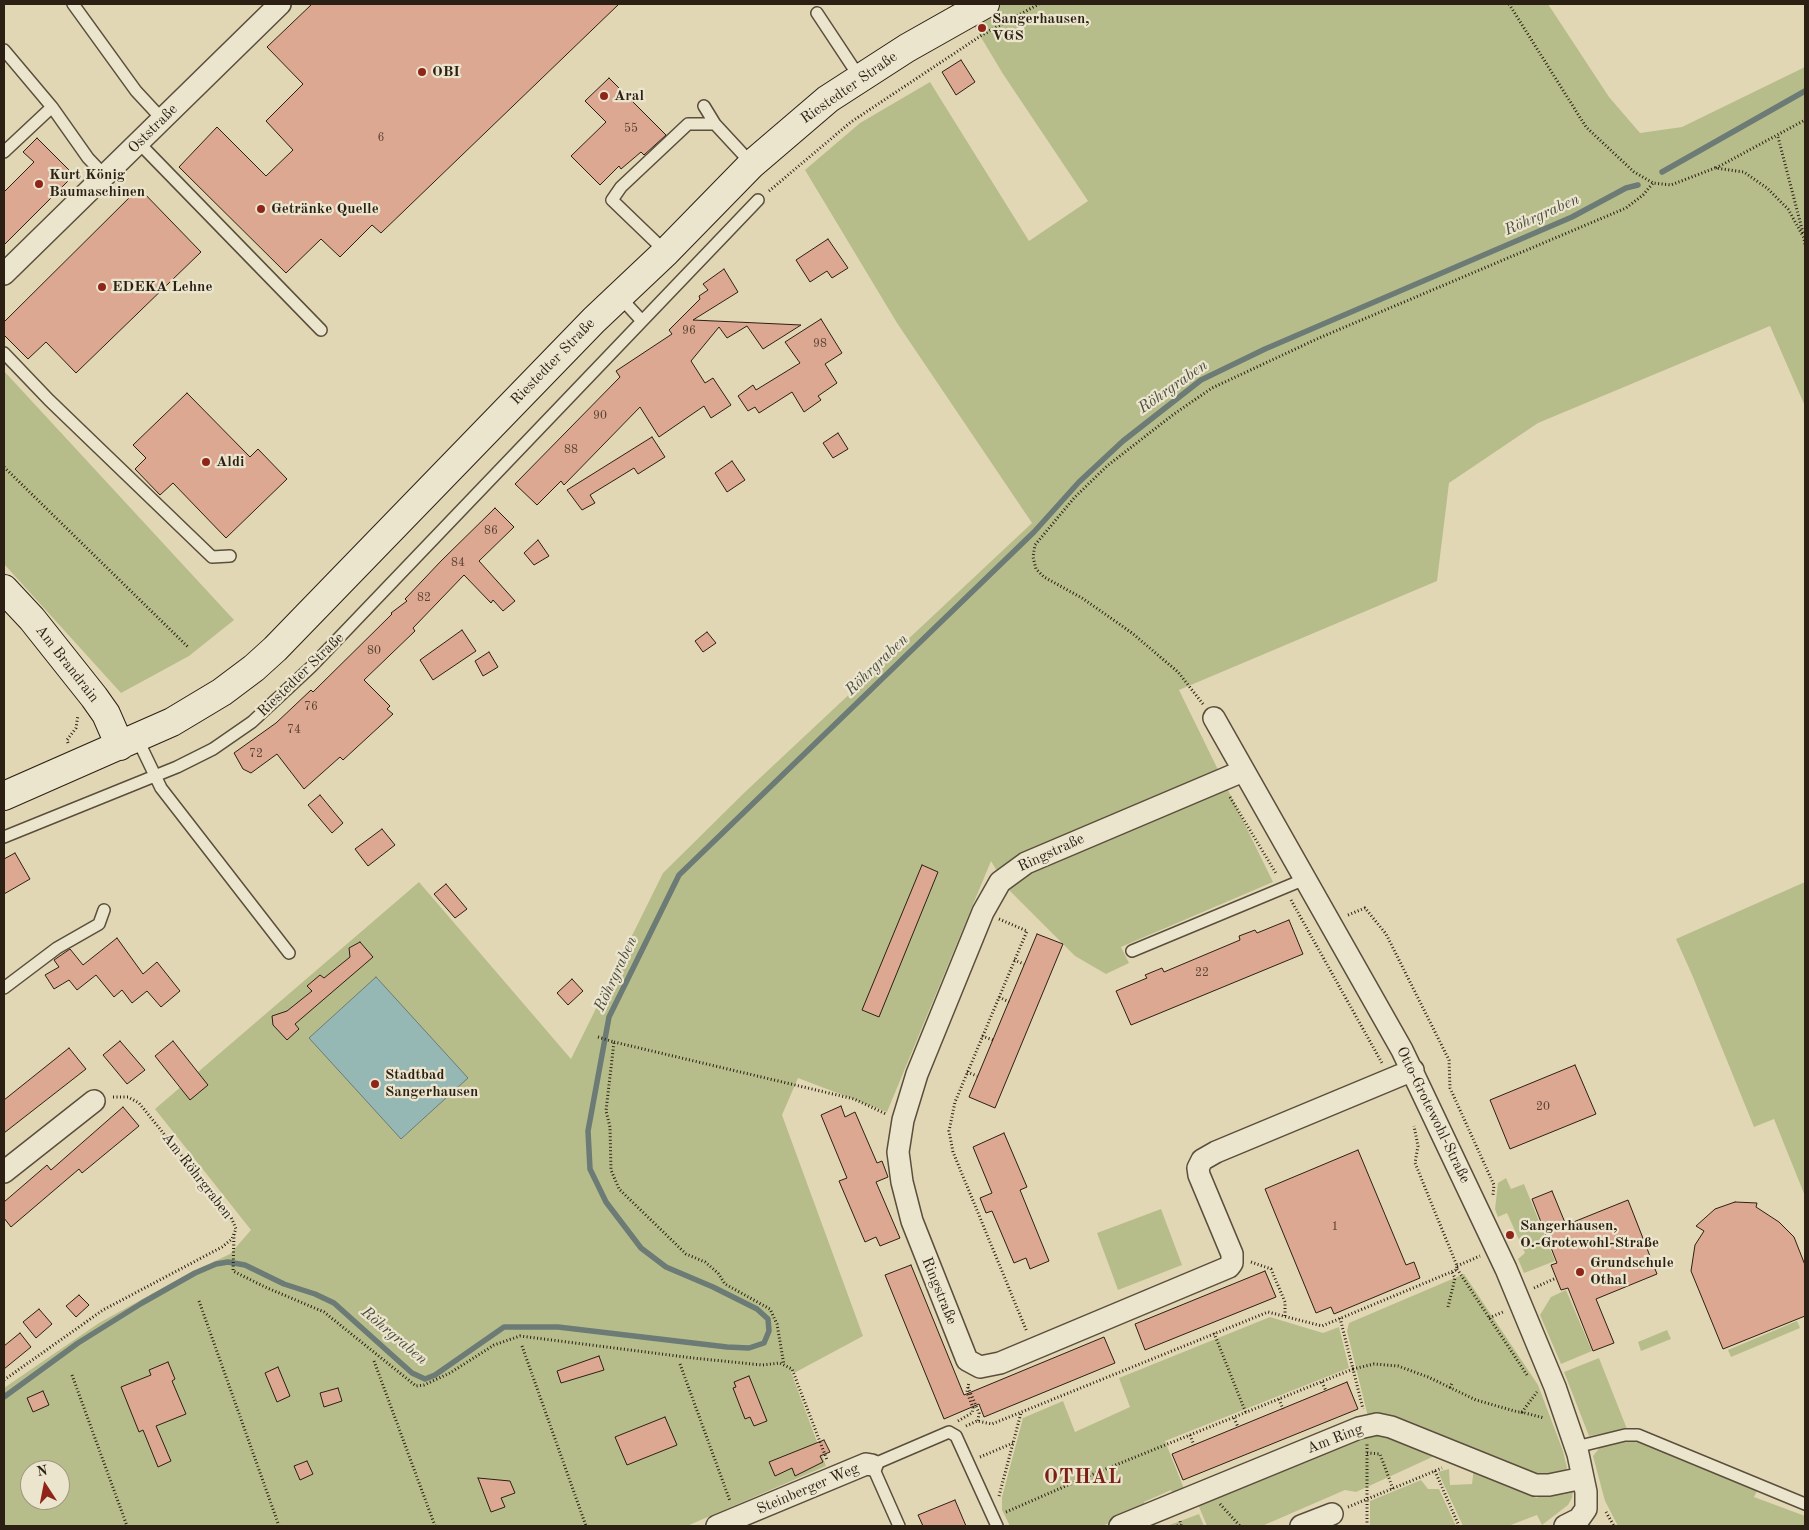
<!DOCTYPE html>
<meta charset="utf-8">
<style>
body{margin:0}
#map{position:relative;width:1809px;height:1530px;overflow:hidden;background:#e2d7b4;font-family:"Old Standard TT",serif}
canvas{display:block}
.frame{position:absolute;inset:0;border:5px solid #2c2014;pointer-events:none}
.north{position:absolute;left:20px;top:1460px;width:50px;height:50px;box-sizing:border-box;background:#ece5ce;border:1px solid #9f9684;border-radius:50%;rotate:349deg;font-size:14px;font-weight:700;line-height:20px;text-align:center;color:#2c2014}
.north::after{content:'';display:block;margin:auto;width:18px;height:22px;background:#8f2418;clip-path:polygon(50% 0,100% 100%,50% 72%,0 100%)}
</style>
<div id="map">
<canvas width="1809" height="1530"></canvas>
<div class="frame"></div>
<div class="north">N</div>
</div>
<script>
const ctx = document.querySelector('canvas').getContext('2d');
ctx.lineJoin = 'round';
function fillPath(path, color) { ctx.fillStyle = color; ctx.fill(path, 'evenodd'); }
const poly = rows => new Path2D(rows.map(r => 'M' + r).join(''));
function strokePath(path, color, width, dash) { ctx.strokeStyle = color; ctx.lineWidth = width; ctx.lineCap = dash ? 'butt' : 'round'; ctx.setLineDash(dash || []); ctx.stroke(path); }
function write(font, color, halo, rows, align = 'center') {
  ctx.font = font + ' "Old Standard TT",serif'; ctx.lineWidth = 4.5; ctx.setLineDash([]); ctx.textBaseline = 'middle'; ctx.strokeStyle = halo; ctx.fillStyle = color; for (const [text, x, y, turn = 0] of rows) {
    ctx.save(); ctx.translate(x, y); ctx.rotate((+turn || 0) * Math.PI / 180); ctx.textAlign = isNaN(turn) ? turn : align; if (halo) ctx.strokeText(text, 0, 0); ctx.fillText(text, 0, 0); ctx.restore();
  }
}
fillPath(poly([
 [961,4,1548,4,1609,97,1640,133,1682,127,1805,67,1805,406,1770,326,1538,423,1449,483,1437,581,1179,690,1273,882,1121,947,1129,963,1106,974,1075,956,1007,888,991,861,887,1112,798,1078,782,1115,863,1336,796,1372,791,1372,826,1466,687,1526,4,1526,4,1388,99,1323,188,1274,230,1254,251,1230,155,1109,419,882,571,1059,663,873,745,792,1032,523,897,323,805,170,860,123,930,82,1029,241,1088,201,1003,74],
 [30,1470,60,1470,60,1500,30,1500],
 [4,371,234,620,189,656,121,693,4,564],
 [1805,882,1805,1196,1774,1119,1754,1127,1693,977,1676,939],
 [1506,1178,1511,1189,1524,1184,1555,1261,1524,1273,1518,1259,1525,1253,1507,1213,1498,1217,1495,1209,1498,1183],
 [1161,1209,1182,1265,1118,1290,1097,1233],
 [1464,1274,1538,1385,1563,1451,1567,1468,1563,1473,1547,1480,1368,1417,1347,1331,1349,1323],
 [1566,1290,1592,1351,1561,1364,1540,1315,1551,1297],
 [1270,1317,1323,1333,1339,1327,1349,1368,1165,1441,1185,1491,1174,1496,1171,1490,1144,1502,1146,1508,1102,1526,1010,1526,1002,1510,1002,1497,1023,1418,1063,1401,1075,1432,1130,1407,1119,1378],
 [1797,1321,1800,1328,1731,1357,1728,1350],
 [1667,1330,1671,1339,1641,1351,1638,1342],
 [1599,1358,1627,1429,1589,1436,1564,1372],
 [1378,1432,1441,1453,1356,1492,1345,1490,1262,1526,1207,1526,1197,1502],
 [1619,1440,1638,1440,1758,1489,1754,1497,1805,1516,1805,1526,1618,1526,1605,1501,1593,1456,1601,1446],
 [1474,1467,1482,1469,1483,1476,1537,1498,1541,1493,1573,1489,1572,1498,1568,1505,1542,1525,1537,1515,1508,1526,1463,1526,1438,1472,1449,1469,1450,1485,1472,1484],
 [1421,1480,1428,1489,1439,1489,1456,1526,1370,1526,1370,1501],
 [1199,1514,1204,1526,1167,1526]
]), '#b7bd8a');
const water = poly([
 [376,977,468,1078,401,1139,309,1038,376,977]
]);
fillPath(water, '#96b8b5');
strokePath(water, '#6c7b75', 1);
strokePath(poly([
 [1662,172,1805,91],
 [4,1397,78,1343,142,1303,195,1273,216,1264,228,1262,245,1265,284,1284,315,1294,334,1303,412,1373,425,1379,435,1375,504,1327,558,1327,727,1347,749,1348,764,1343,769,1331,768,1319,757,1309,713,1287,666,1267,641,1248,606,1202,590,1169,588,1131,609,1017,679,875,1034,532,1079,482,1123,441,1201,380,1265,349,1572,217,1626,188,1638,185]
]), '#6c7b75', 5.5);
const building = poly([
 [312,4,619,4,381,233,372,225,340,257,321,239,286,273,179,167,217,127,266,176,293,150,266,121,303,84,267,47,312,4],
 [961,60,975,82,956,95,942,72,961,60],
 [609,78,666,135,644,155,641,152,621,169,619,166,600,185,571,156,606,122,585,101,609,78],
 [37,138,74,175,4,245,4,192,34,162,23,152,37,138],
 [139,188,201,252,76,373,46,342,28,359,4,335,4,322,139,188],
 [828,239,848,268,832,278,827,271,810,282,796,260,828,239],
 [724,269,738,292,693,320,801,325,763,349,747,326,727,338,719,327,691,361,705,383,713,378,731,405,711,418,704,406,659,437,640,407,564,485,561,481,537,505,515,484,620,377,616,371,672,334,669,330,700,299,699,296,708,290,703,284,724,269],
 [821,319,842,353,825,364,837,383,818,396,821,400,804,412,792,392,759,413,755,407,748,411,738,396,753,385,756,390,800,363,785,342,821,319],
 [187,393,250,457,258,449,287,479,226,538,173,483,160,495,135,469,146,458,133,445,187,393],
 [838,433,848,449,833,458,823,443,838,433],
 [652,437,665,457,638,474,634,468,590,495,595,503,582,510,567,490,652,437],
 [732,461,745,480,727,492,715,473,732,461],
 [495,508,514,527,479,561,515,601,503,611,493,600,491,603,464,575,413,628,415,631,364,680,390,706,387,709,393,714,343,760,340,757,304,789,277,754,251,773,243,769,234,753,276,723,311,690,313,692,392,614,391,613,407,601,405,599,441,561,495,508],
 [538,540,549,556,534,565,524,553,538,540],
 [462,630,476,651,433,680,420,660,462,630],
 [707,632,716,643,703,652,695,641,707,632],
 [489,652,498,667,483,676,475,661,489,652],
 [320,795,343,823,332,833,308,805,320,795],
 [382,829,395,845,368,866,355,849,382,829],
 [15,853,30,879,4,894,4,859,15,853],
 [922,865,938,872,879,1017,862,1010,922,865],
 [446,884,467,909,455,918,434,894,446,884],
 [1289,920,1303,954,1131,1025,1116,991,1147,978,1145,975,1162,968,1164,972,1240,940,1239,936,1255,930,1257,933,1289,920],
 [1037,934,1063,944,995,1108,969,1097,1037,934],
 [117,938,143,974,157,962,180,991,161,1007,147,991,132,1003,122,990,114,997,96,975,77,990,69,980,54,989,45,975,59,967,54,960,70,949,83,965,117,938],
 [360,942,373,957,295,1024,299,1029,287,1040,273,1025,272,1016,287,1011,312,991,307,986,320,975,324,978,350,957,349,948,360,942],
 [572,979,583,991,568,1005,557,993,572,979],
 [120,1041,145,1070,127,1084,103,1055,120,1041],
 [173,1041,208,1085,190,1100,155,1056,173,1041],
 [69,1048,86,1069,4,1133,4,1100,69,1048],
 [1575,1065,1596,1114,1510,1149,1490,1100,1575,1065],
 [841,1106,845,1117,855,1112,877,1163,882,1161,888,1177,876,1182,900,1238,880,1246,876,1237,865,1242,839,1181,847,1178,821,1115,841,1106],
 [123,1107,139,1126,82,1173,79,1169,11,1227,4,1218,4,1202,47,1165,51,1170,123,1107],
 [1004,1133,1027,1187,1020,1190,1049,1261,1030,1269,1026,1258,1014,1263,992,1211,986,1213,980,1198,992,1193,973,1147,1004,1133],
 [1358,1150,1406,1265,1414,1262,1420,1278,1334,1314,1331,1307,1316,1313,1265,1189,1358,1150],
 [1552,1191,1566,1225,1628,1200,1657,1274,1596,1299,1614,1343,1593,1351,1568,1288,1561,1290,1551,1265,1557,1263,1532,1199,1552,1191],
 [1735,1202,1757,1203,1756,1207,1779,1222,1794,1237,1805,1265,1805,1316,1723,1349,1691,1271,1695,1245,1704,1231,1696,1226,1715,1209,1735,1202],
 [911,1265,964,1395,1104,1337,1115,1363,984,1417,979,1404,944,1419,885,1275,911,1265],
 [1265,1271,1276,1297,1145,1350,1135,1324,1265,1271],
 [79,1295,89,1305,76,1317,66,1306,79,1295],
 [39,1309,52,1324,36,1338,23,1322,39,1309],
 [20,1333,31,1347,4,1369,4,1346,20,1333],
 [599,1356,604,1370,561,1383,557,1371,599,1356],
 [168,1362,175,1379,172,1381,186,1414,156,1426,171,1461,158,1467,143,1430,139,1432,121,1387,151,1375,149,1370,168,1362],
 [278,1367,290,1396,277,1402,265,1373,278,1367],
 [749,1376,767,1421,754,1426,750,1417,745,1419,733,1388,736,1387,734,1382,749,1376],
 [1347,1382,1358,1409,1183,1480,1172,1454,1347,1382],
 [338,1388,342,1401,324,1407,320,1393,338,1388],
 [43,1391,49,1405,33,1412,27,1398,43,1391],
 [665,1417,677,1445,627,1465,615,1437,665,1417],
 [824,1440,830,1452,820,1456,823,1462,795,1476,792,1468,775,1476,769,1462,824,1440],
 [307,1461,313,1474,300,1480,294,1466,307,1461],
 [478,1478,510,1481,515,1493,501,1498,505,1507,491,1512,478,1478],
 [955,1500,966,1526,923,1526,918,1515,955,1500]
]);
fillPath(building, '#dca891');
strokePath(building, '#2c2014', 1);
const lane = poly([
 [73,4,136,91,162,119],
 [817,13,860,78],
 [4,50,52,107,88,158,105,176],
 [704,106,715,124,752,164],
 [139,143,321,330],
 [4,152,52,107],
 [666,252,612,200,621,187,688,124,715,124],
 [619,296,642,321],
 [4,353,49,400,212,557,230,556],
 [137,738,161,788,289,953],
 [4,837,177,767,213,749,252,722,311,667,758,200],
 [1132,951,1305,879],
 [4,988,57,948,99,924,104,910],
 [1576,1447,1625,1435,1638,1435,1805,1504],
 [899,1526,872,1465,949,1432,956,1436,997,1526]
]);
const street = poly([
 [4,274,280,4],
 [1214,718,1402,1050,1506,1269,1555,1387,1578,1454,1586,1492,1586,1509,1579,1519,1565,1526],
 [1243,771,1026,863,1000,882,983,912,917,1074,903,1120,898,1152,902,1182,912,1221,967,1360,980,1367,1000,1363,1229,1267,1232,1263,1232,1254,1199,1175,1198,1168,1202,1160,1216,1152,1413,1070],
 [4,1172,94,1101],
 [717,1526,866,1464,872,1465],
 [1120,1526,1359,1428,1377,1424,1391,1427,1535,1485,1549,1485,1583,1478],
 [1301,1526,1332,1514]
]);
const secondary = poly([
 [4,589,32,619,94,697,106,714,120,746],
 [4,796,172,722,222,692,254,668,275,649,594,320,666,252,752,164,828,99,907,48,985,4]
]);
strokePath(lane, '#5a4e3c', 14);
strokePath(street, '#5a4e3c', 24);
strokePath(secondary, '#2c2014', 30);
strokePath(poly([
 [1509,4,1586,127,1634,172,1653,183,1671,185,1715,168,1744,172,1767,188,1788,209,1804,238,1805,245],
 [1778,137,1803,233],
 [1716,168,1805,120],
 [769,191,851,122,982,35,1039,4],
 [4,467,188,647],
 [1203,704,1178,672,1132,633,1082,598,1044,577,1036,569,1033,557,1035,545,1074,498,1107,466,1174,414,1212,388,1319,338,1626,208,1643,195,1653,183],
 [68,743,67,740,76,728,78,715],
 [1230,797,1277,875],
 [1291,900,1382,1063],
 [1348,915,1365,908,1386,934,1449,1060,1450,1088,1494,1185,1493,1195],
 [999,919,1027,931,955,1102,949,1131,953,1152,1027,1332],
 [1014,960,1024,964],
 [999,997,1009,1002],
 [982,1036,993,1040],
 [598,1037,614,1042,606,1111,610,1127,611,1170,619,1189,686,1254,705,1262,718,1273,725,1284,770,1309,777,1324,784,1365],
 [614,1042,854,1099,886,1114],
 [967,1072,977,1076],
 [234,1234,233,1271,265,1287,324,1312,416,1386,424,1385,450,1373,494,1345,520,1336,693,1358,762,1365,780,1363,792,1369,827,1460],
 [1251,1262,1271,1269,1285,1302,1285,1316],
 [1457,1266,1480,1256],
 [1457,1269,1527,1375],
 [1534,1288,1556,1278],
 [199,1301,279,1526],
 [1448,1307,1455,1278,1452,1272],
 [1340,1318,1353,1369,1374,1364,1398,1366,1428,1377,1476,1400,1518,1412,1522,1412,1537,1392],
 [1489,1318,1503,1312],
 [1214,1333,1246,1413],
 [522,1346,586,1526],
 [374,1361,435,1526],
 [680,1364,730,1501],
 [72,1375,127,1526],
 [4,1380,103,1310,222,1247,232,1239,236,1229,231,1217,139,1103,128,1097,111,1097],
 [1322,1382,1326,1391],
 [968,1387,979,1413,978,1421],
 [1450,1388,1452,1383],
 [1279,1399,1283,1409],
 [1521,1412,1544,1418],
 [1234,1418,1238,1427],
 [958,1421,972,1413,973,1408,967,1392,969,1382],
 [966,1426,977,1421,992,1424,1268,1312,1322,1326,1456,1270,1457,1266,1415,1163,1418,1146,1414,1126],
 [1190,1435,1194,1445],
 [1367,1453,1380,1454,1393,1489],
 [980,1457,1013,1443],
 [1435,1471,1459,1526],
 [999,1496,1021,1413],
 [1220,1504,1240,1526],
 [1348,1507,1442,1468],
 [1006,1512,1091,1475,1353,1369,1363,1409],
 [1606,1512,1614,1526],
 [1177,1526,1181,1525,1180,1521],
 [1367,1526,1367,1444]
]), '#2c2014', 3, [1, 2.5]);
strokePath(lane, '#ece5ce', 11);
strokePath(street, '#ece5ce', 21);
strokePath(secondary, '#ece5ce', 28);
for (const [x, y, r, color] of [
 [982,28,5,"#8f2418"],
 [422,72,5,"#8f2418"],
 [604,96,5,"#8f2418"],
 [39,184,5,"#8f2418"],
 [261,209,5,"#8f2418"],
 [102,287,5,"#8f2418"],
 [206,462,5,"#8f2418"],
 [375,1084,5,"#8f2418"],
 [1510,1235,5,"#8f2418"],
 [1580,1272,5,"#8f2418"]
]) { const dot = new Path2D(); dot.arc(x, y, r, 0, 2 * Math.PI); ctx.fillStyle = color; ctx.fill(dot); strokePath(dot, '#ece5ce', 2); }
write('12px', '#584233', null, [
 ["55",631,129],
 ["6",381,138],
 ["96",689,331],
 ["98",820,344],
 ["90",600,416],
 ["88",571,450],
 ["86",491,531],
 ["84",458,563],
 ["82",424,598],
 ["80",374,651],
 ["76",311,707],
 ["74",294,730],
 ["72",256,754],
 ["22",1202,973],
 ["20",1543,1107],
 ["1",1335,1227]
]);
write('bold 15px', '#2c2014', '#ece5ce', [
 ["Sangerhausen,",992,19],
 ["VGS",992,36],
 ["OBI",432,72],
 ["Aral",614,96],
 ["Kurt König",49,175],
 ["Baumaschinen",49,192],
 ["Getränke Quelle",271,209],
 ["EDEKA Lehne",112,287],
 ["Aldi",216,462],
 ["Stadtbad",385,1075],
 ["Sangerhausen",385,1092],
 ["Sangerhausen,",1520,1226],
 ["O.-Grotewohl-Straße",1520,1243],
 ["Grundschule",1590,1263],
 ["Othal",1590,1280]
], 'left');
write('15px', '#2c2014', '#ece5ce', [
 ["Riestedter Straße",849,88,-35],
 ["Oststraße",153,129,-45],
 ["Riestedter Straße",553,362,-46],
 ["Am Brandrain",67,664,52],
 ["Riestedter Straße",301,675,-44],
 ["Ringstraße",1051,853,-25],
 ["Otto-Grotewohl-Straße",1433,1115,64],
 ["Am Röhrgraben",197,1176,52],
 ["Ringstraße",939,1291,68],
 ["Am Ring",1335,1439,-21],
 ["Steinberger Weg",808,1489,-23]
]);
write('italic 16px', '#4c4e44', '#ece5ce', [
 ["Röhrgraben",1542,215,-24],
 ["Röhrgraben",1173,387,-35],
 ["Röhrgraben",877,665,-44],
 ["Röhrgraben",616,974,-65],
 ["Röhrgraben",394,1336,40]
]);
ctx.letterSpacing = '1px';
write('bold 20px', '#7a1f14', '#ece5ce', [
 ["OTHAL",1083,1478]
]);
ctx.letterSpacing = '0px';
</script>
